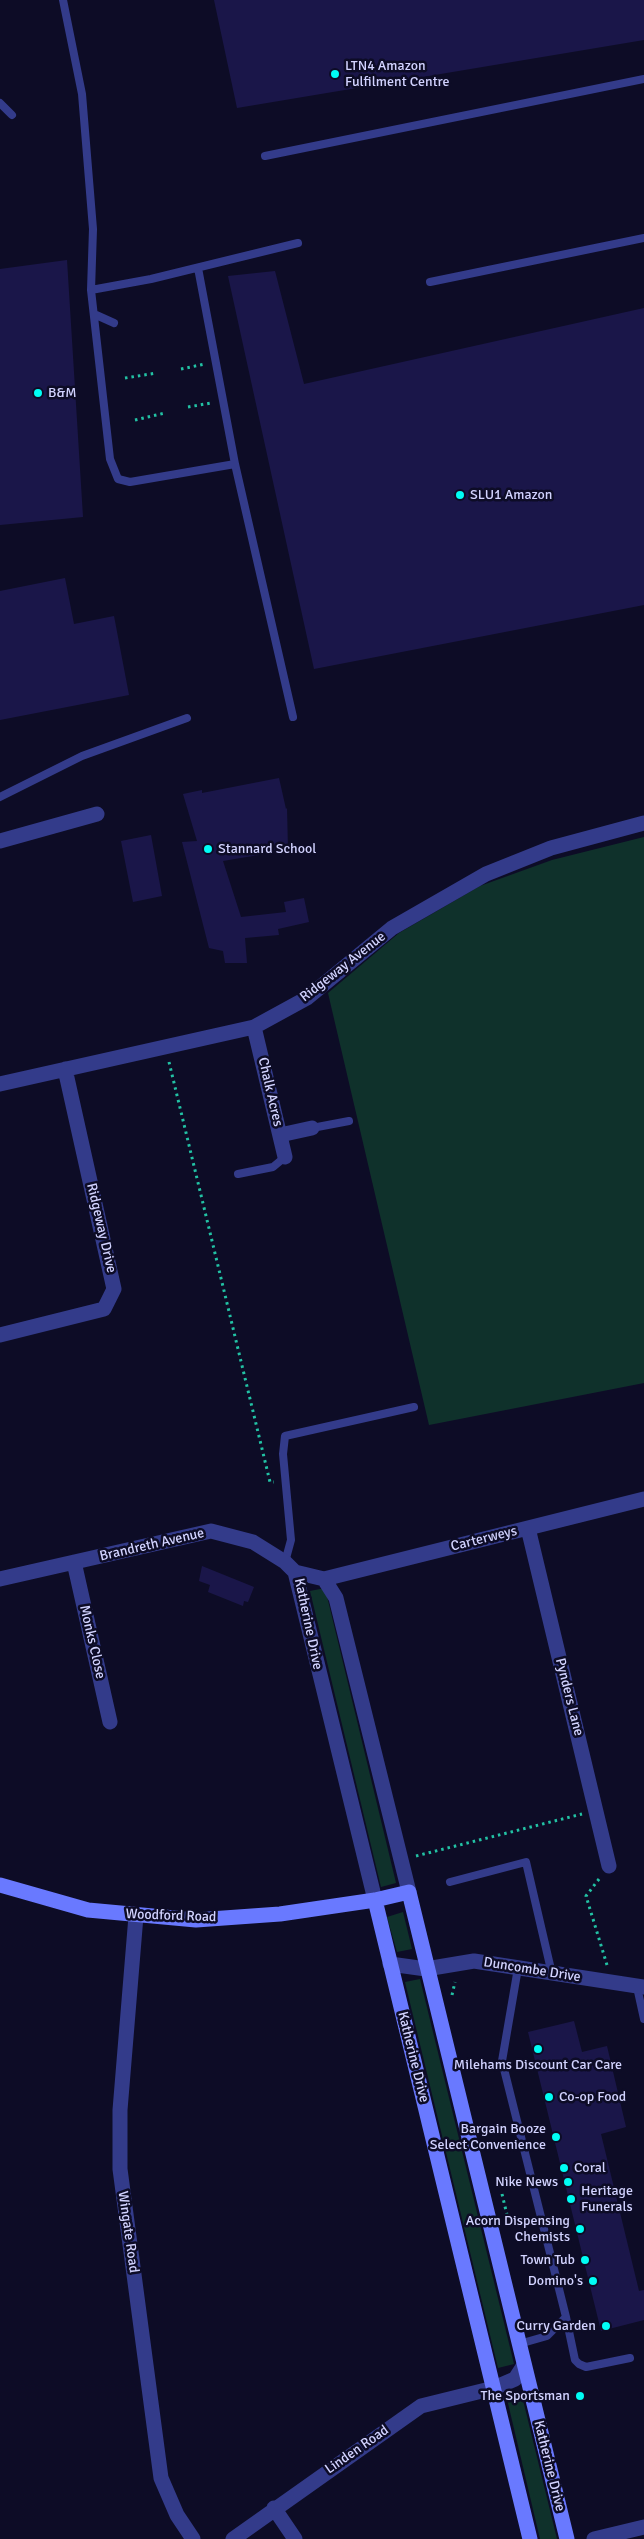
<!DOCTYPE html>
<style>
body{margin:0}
canvas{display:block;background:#0d0c26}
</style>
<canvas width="644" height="2539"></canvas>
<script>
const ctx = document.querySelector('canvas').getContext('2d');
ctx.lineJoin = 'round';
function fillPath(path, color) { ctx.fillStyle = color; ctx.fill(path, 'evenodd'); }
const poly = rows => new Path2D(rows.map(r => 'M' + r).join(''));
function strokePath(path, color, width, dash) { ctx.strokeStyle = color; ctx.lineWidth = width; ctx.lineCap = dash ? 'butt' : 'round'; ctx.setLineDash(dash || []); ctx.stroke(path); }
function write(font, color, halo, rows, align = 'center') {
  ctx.font = font + ' Signika,sans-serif'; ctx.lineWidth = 5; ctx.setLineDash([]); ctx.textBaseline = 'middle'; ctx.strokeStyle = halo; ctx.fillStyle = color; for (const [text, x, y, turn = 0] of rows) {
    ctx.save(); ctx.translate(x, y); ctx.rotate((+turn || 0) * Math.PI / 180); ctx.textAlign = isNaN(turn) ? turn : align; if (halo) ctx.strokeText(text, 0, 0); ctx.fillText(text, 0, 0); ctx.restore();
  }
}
fillPath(poly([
 [644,837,644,1383,429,1425,328,993,399,933,480,886,552,860],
 [325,1588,396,1883,381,1887,310,1591],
 [403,1912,412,1949,397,1952,387,1917],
 [420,1979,514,2364,498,2368,405,1982],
 [522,2396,557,2539,540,2539,507,2399]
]), '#0f312b');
fillPath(poly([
 [214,0,644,0,644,40,237,108],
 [67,260,83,517,0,525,0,269],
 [275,271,304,384,644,308,644,605,314,669,228,276],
 [65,578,74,624,114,616,129,695,0,720,0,591],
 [279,778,286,809,287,808,288,850,223,861,241,917,286,912,284,902,304,898,309,922,278,929,279,935,245,938,247,963,225,963,223,951,209,948,182,842,197,841,183,794,202,790,202,793],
 [151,835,162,896,133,902,121,841],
 [202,1566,254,1587,248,1602,244,1601,243,1606,208,1592,210,1585,199,1581],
 [574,2021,582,2052,607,2046,626,2127,601,2134,639,2291,644,2290,644,2320,601,2331,528,2032]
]), '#1a1649');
strokePath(poly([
 [181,369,205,364],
 [125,378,157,373],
 [188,407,211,403],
 [135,420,165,413],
 [169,1062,270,1482,274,1482],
 [416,1856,582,1814],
 [599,1879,586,1896,607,1965],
 [452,1995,455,1982],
 [502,2194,508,2219]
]), '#22c2a4', 3, [2.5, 4]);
strokePath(poly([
 [63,0,82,94,93,229,91,290,151,279,298,243],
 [0,103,12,115],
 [265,156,644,79],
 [198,268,235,464,293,717],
 [430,282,644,238],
 [91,290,110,459,118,479,130,482,235,464],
 [94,314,114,323],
 [0,797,82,756,187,718],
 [312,1128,349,1121],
 [238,1174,273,1167,285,1157],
 [285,1562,291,1540,283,1454,285,1436,414,1407],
 [450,1882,526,1862,552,1974],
 [518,1968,502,2061,566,2317,547,2336,519,2344],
 [637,1987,644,2019],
 [566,2317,575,2360,579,2364,586,2367,630,2358]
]), '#333b8a', 8);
strokePath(poly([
 [0,841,97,814],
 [254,1027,285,1157],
 [0,1084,254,1027,307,998,392,928,486,874,551,848,644,823],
 [280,1135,312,1128],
 [0,1335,104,1309,114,1289,65,1069],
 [528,1528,609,1866],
 [74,1562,110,1722],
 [295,1572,324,1579,336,1598,409,1892],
 [295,1572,375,1900],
 [0,1579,211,1531,253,1542,285,1562,295,1572],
 [324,1579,644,1499],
 [136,1916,120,2110,120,2169,161,2478,177,2515,193,2539],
 [390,1964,426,1969,474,1961,644,1987],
 [274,2508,295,2539],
 [233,2539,421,2406,494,2388,515,2379,524,2365],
 [594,2539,644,2527]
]), '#333b8a', 15);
strokePath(poly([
 [0,1885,88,1910,196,1920,280,1914,375,1900,409,1892,567,2539],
 [375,1900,530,2539]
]), '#6979ff', 15);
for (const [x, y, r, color] of [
 [335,74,5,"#00fdf5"],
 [38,393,5,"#00fdf5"],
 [460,495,5,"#00fdf5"],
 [208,849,5,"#00fdf5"],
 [538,2049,5,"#00fdf5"],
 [549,2097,5,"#00fdf5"],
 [556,2137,5,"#00fdf5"],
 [564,2168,5,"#00fdf5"],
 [568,2182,5,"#00fdf5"],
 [571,2199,5,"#00fdf5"],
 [580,2229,5,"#00fdf5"],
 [585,2260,5,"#00fdf5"],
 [593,2281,5,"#00fdf5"],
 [606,2326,5,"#00fdf5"],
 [580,2396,5,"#00fdf5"]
]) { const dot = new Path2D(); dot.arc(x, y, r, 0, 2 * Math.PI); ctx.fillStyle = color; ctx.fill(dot); strokePath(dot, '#0d0c26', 2); }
write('14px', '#d2d3ff', '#0d0c26', [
 ["LTN4 Amazon",345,66],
 ["Fulfilment Centre",345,82],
 ["B&M",48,393],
 ["SLU1 Amazon",470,495],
 ["Stannard School",218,849],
 ["Milehams Discount Car Care",538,2065,"center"],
 ["Co-op Food",559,2097],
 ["Bargain Booze",546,2129,"right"],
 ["Select Convenience",546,2145,"right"],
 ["Coral",574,2168],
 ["Nike News",558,2182,"right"],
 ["Heritage",581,2191],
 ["Funerals",581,2207],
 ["Acorn Dispensing",570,2221,"right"],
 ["Chemists",570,2237,"right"],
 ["Town Tub",575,2260,"right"],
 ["Domino's",583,2281,"right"],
 ["Curry Garden",596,2326,"right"],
 ["The Sportsman",570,2396,"right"]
], 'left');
write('14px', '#d2d3ff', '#0d0c26', [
 ["Ridgeway Avenue",343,967,-38],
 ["Chalk Acres",270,1092,77],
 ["Ridgeway Drive",101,1228,77],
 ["Carterweys",484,1539,-14],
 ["Brandreth Avenue",152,1545,-13],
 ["Katherine Drive",308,1624,78],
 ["Monks Close",92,1642,77],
 ["Pynders Lane",569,1697,76],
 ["Woodford Road",171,1916,2],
 ["Duncombe Drive",532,1970,9],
 ["Katherine Drive",413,2057,76],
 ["Wingate Road",128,2232,82],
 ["Linden Road",357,2450,-35],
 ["Katherine Drive",549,2466,76]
]);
</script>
